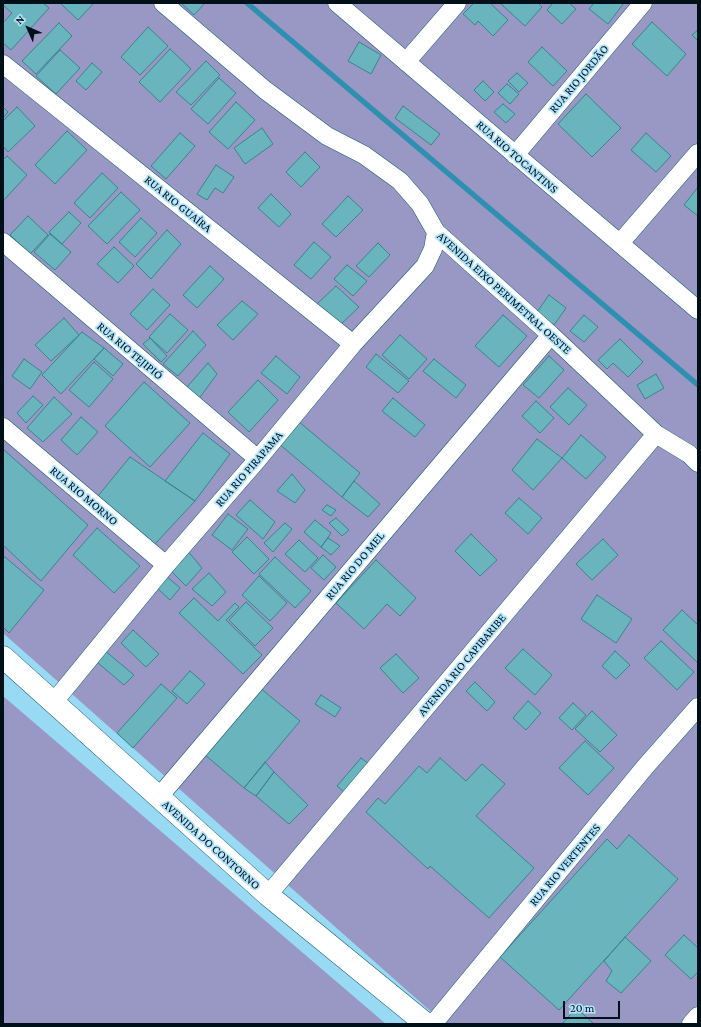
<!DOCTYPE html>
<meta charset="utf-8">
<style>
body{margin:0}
#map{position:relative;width:701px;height:1027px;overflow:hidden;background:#98d9f4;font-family:"Crimson Pro",serif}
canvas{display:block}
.frame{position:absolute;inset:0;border:4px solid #001019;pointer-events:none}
.north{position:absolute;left:8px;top:8px;width:40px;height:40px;-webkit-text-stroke:3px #b1e4fa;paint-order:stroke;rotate:315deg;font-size:11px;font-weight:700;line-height:16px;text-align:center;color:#001019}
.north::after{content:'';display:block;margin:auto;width:14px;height:18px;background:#001019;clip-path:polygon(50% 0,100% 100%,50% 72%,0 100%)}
.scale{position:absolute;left:563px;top:1001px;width:57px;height:18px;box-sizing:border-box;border:2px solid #001019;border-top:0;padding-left:5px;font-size:12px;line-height:14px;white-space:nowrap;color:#001019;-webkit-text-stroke:3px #b1e4fa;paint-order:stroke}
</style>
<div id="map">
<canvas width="701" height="1027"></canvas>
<div class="frame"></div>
<div class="north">N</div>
<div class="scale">20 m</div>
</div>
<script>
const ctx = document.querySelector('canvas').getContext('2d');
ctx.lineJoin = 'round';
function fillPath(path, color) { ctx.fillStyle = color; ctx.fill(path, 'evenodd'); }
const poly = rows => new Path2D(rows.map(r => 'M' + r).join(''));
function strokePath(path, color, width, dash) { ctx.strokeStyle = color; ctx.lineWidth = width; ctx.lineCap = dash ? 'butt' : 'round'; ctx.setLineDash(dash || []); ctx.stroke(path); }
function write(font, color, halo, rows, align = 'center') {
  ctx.font = font + ' "Crimson Pro",serif'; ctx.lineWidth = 3.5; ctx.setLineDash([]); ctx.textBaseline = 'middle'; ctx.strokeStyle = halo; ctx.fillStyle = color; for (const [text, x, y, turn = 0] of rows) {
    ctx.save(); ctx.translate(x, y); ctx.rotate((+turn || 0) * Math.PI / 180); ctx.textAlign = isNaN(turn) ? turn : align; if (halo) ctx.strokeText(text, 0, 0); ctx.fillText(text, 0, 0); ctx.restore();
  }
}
fillPath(poly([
 [3,3,698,3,698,1024,445,1024,3,633],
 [3,696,220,882,386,1024,3,1024]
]), '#9998c4');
strokePath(poly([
 [247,3,698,385]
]), '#2f8fb0', 5.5);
const building = poly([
 [3,3,43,3,49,8,11,50,3,43,3,23,12,13,3,5,3,3],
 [60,3,94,3,78,20,60,3],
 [181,3,205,3,194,15,181,3],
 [474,3,490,3,508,20,493,36,478,21,475,25,463,14,474,3],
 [500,3,538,3,542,7,525,26,500,3],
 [553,3,569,3,576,9,562,24,547,10,553,3],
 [594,3,624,3,608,24,589,9,594,3],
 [652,22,686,54,667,76,632,44,652,22],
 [59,23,72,36,36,74,22,61,59,23],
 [148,27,168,46,140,75,121,57,148,27],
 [698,30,698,41,692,35,698,30],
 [359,42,381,55,371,74,348,61,359,42],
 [542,47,567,71,553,86,528,62,542,47],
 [170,49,191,69,160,102,139,82,170,49],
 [60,50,80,68,56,94,36,76,60,50],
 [206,61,220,75,191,105,176,92,206,61],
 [92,63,102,72,86,90,76,81,92,63],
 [517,73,528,83,519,92,508,81,517,73],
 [219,78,236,93,208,124,191,109,219,78],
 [483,81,494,92,485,101,474,90,483,81],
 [507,84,519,94,510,104,498,93,507,84],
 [586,94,621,128,592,157,558,124,586,94],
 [236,102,255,120,228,149,209,132,236,102],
 [503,104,515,114,506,123,494,112,503,104],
 [403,106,440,134,431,145,395,118,403,106],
 [3,107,8,112,3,118,3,107],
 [17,107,35,126,8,152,3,146,3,121,17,107],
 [262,128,273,144,245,164,234,148,262,128],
 [67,131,87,150,55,184,35,165,67,131],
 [180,133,195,146,166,179,151,166,180,133],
 [646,133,671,156,656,172,631,150,646,133],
 [305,152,320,167,301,187,286,172,305,152],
 [7,156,27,175,3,201,3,160,7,156],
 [216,165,234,177,223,193,215,188,207,200,197,194,216,165],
 [102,173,118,188,90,218,74,203,102,173],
 [698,187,698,216,684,205,698,187],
 [121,192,140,210,107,244,88,226,121,192],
 [271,194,291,214,279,227,258,208,271,194],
 [348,196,363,210,336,237,322,224,348,196],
 [69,212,81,223,62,244,49,232,69,212],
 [28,216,48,235,30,254,10,235,28,216],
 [141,218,157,233,135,257,119,242,141,218],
 [167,230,181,244,151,279,136,264,167,230],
 [50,234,71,252,55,270,34,252,50,234],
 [314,242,331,257,311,279,294,265,314,242],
 [378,243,390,255,369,277,356,266,378,243],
 [114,247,134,266,118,283,97,264,114,247],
 [347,265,367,281,353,296,334,279,347,265],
 [210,266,224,279,197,308,183,295,210,266],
 [336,286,359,307,340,325,316,305,336,286],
 [153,289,170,305,147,330,130,314,153,289],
 [549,295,566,308,554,325,537,312,549,295],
 [242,301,258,314,233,340,217,325,242,301],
 [170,314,188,330,167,353,149,337,170,314],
 [503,315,527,336,499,367,475,346,503,315],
 [584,315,598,327,584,342,570,331,584,315],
 [64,318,79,335,51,361,35,345,64,318],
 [193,331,206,345,178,376,163,364,193,331],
 [82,332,104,348,61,394,42,375,82,332],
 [400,335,427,359,409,379,382,355,400,335],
 [150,338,167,356,161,362,143,344,150,338],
 [620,339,643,362,628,377,613,363,607,369,598,360,620,339],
 [104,348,123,364,113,376,94,359,104,348],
 [376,354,409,381,398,393,366,367,376,354],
 [276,356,300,377,287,394,261,373,276,356],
 [549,356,564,370,539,398,523,385,549,356],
 [24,359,42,372,30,389,12,376,24,359],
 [434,359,466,385,456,398,423,371,434,359],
 [94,362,113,379,89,407,69,390,94,362],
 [208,363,217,374,198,400,187,387,208,363],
 [656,374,664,388,645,399,637,385,656,374],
 [258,380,278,400,249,432,228,412,258,380],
 [144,382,190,423,150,467,105,426,144,382],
 [568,388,587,405,569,425,550,407,568,388],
 [33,396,43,405,26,423,17,413,33,396],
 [54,397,72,414,43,442,27,428,54,397],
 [393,398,425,425,415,437,382,411,393,398],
 [536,401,554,418,540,433,522,416,536,401],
 [81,417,98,432,77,455,61,440,81,417],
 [298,421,360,473,342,497,278,443,298,421],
 [203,433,230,454,195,501,165,481,203,433],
 [581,435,606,457,586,479,562,458,581,435],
 [537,439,562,458,533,490,512,470,537,439],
 [3,449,88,525,41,581,3,545,3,449],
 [130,457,195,501,155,544,98,496,130,457],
 [292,474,305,490,295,503,277,491,292,474],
 [354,481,380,504,368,517,342,497,354,481],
 [519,498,542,518,528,534,505,513,519,498],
 [250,500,275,522,263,539,236,515,250,500],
 [327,505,336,510,331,516,322,510,327,505],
 [228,514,248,529,232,550,212,535,228,514],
 [336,518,349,530,342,536,329,523,336,518],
 [315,520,331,533,321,547,304,532,315,520],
 [285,523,292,529,273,552,264,543,285,523],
 [97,528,140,566,114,593,73,555,97,528],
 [471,534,497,560,480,576,455,551,471,534],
 [247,537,269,559,254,574,232,552,247,537],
 [328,538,340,546,331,555,321,547,328,538],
 [603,539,618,555,592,580,576,564,603,539],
 [299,540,318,558,305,572,285,554,299,540],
 [187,550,202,568,186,586,169,569,187,550],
 [323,555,336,567,324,580,311,568,323,555],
 [5,557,44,590,9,633,3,627,3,559,5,557],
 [275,557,311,591,295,608,259,574,275,557],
 [376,560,416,598,400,616,387,604,364,629,336,603,376,560],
 [209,573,226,592,212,606,192,589,209,573],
 [165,575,180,588,170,600,156,587,165,575],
 [259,576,287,603,270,621,242,595,259,576],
 [597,595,632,619,616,643,581,619,597,595],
 [194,598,218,621,235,603,239,607,226,620,262,655,243,674,179,613,194,598],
 [246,602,273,628,255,646,229,620,246,602],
 [682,610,698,625,698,663,663,630,682,610],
 [133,630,159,654,146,667,121,643,133,630],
 [661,641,694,672,677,690,644,658,661,641],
 [523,649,552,675,535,695,505,668,523,649],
 [104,650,134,675,124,685,97,662,104,650],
 [615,651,630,665,616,679,602,666,615,651],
 [396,654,419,678,403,693,380,668,396,654],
 [190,671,205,684,187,704,172,691,190,671],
 [475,682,495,702,487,711,466,691,475,682],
 [161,684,177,698,133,748,117,733,161,684],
 [259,687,300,721,244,788,204,754,259,687],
 [321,695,341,708,335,717,315,704,321,695],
 [528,701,541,713,526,730,513,718,528,701],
 [573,703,586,715,572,730,559,718,573,703],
 [592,711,617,735,600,752,575,729,592,711],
 [585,741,614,768,588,795,559,768,585,741],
 [361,758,369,764,344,792,337,786,361,758],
 [440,758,466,781,482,764,505,784,476,816,534,868,489,918,430,866,428,869,366,812,378,798,385,804,419,766,427,773,440,758],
 [265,762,274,772,256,796,244,788,265,762],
 [274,772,308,805,289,824,256,796,274,772],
 [629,835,678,879,559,1010,500,957,607,839,617,849,629,835],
 [684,935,698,948,698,972,691,979,665,955,684,935],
 [625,937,651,961,621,993,606,981,612,971,604,961,625,937],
 [576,1008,594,1024,562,1024,576,1008]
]);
fillPath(building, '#6ab4bd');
strokePath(building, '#39858e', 1);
const minor = poly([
 [163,3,265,90,327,136,364,155,400,181,420,204,436,232,551,335,656,434,689,454,698,463],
 [337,3,698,310],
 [406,62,457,3],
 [3,64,353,344],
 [515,155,643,3],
 [3,242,258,459],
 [620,243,698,153],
 [3,427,166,565],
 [53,703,166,565,258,459,353,344,425,266,433,249,436,232],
 [158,798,551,335],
 [268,895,656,434],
 [433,1024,645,767,698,707],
 [691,1024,698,1016]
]);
const tertiary = poly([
 [3,657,268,895,426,1024]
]);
strokePath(minor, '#185c73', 19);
strokePath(tertiary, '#185c73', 23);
strokePath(minor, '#fff', 18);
strokePath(tertiary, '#fff', 22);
write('12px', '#001019', '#b1e4fa', [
 ["RUA RIO JORDÃO",579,79,-50],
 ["RUA RIO TOCANTINS",517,157,41],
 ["RUA RIO GUAÍRA",178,204,39],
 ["AVENIDA EIXO PERIMETRAL OESTE",504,293,42],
 ["RUA RIO TEJIPIÓ",130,351,40],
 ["RUA RIO PIRAPAMA",249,469,-49],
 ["RUA RIO MORNO",84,496,40],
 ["RUA RIO DO MEL",355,566,-50],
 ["AVENIDA RIO CAPIBARIBE",462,665,-50],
 ["AVENIDA DO CONTORNO",211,845,42],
 ["RUA RIO VERTENTES",565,865,-50]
]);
</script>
